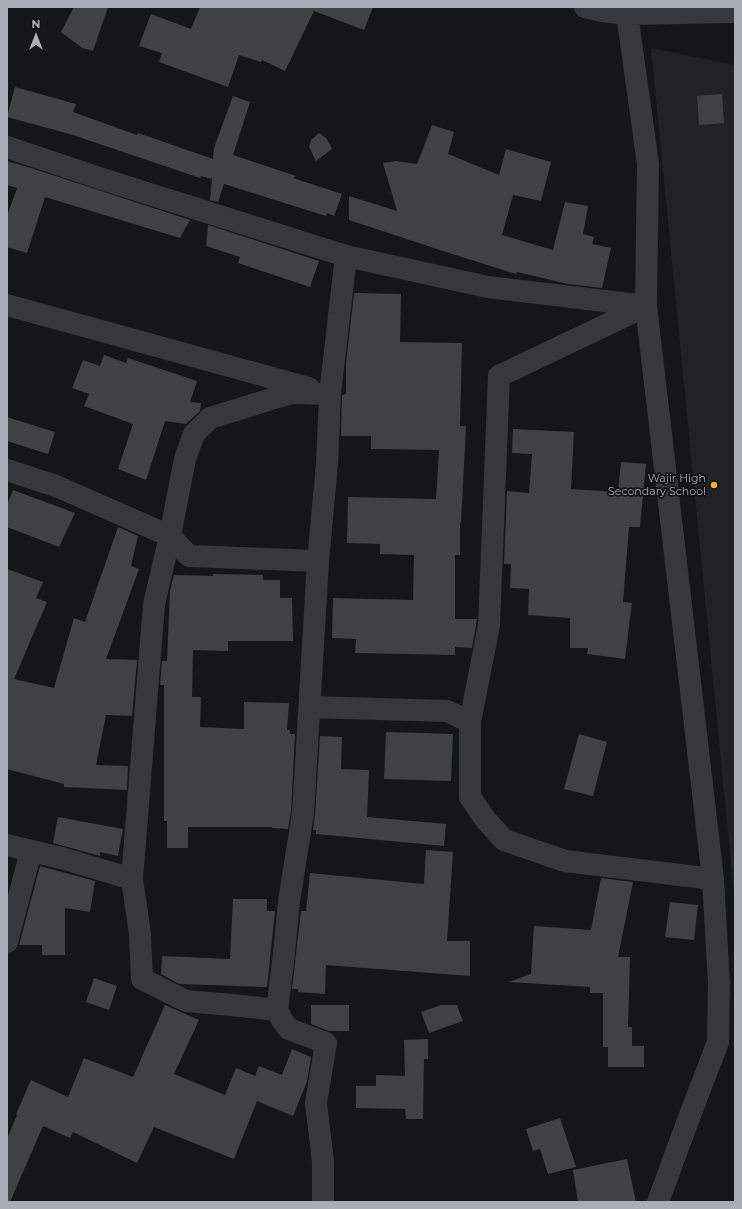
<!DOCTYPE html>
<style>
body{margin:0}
#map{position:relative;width:742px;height:1209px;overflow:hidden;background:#161618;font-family:Montserrat,sans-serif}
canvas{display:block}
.frame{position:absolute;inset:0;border:8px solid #a8adb8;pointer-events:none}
.north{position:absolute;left:16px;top:16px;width:40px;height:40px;-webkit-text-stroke:3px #111113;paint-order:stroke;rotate:0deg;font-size:11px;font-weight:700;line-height:16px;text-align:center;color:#a8adb8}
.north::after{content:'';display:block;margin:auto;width:14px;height:18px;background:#a8adb8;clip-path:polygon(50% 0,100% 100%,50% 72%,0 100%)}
</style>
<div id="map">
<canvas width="742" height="1209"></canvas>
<div class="frame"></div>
<div class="north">N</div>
</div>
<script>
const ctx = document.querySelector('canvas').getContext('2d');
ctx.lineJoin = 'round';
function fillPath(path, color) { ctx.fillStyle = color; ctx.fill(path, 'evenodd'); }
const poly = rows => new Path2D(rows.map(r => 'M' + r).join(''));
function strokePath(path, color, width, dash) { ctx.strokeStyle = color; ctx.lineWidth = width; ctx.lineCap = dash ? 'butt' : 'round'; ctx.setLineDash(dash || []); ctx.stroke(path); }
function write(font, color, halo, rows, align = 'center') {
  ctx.font = font + ' Montserrat,sans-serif'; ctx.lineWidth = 3.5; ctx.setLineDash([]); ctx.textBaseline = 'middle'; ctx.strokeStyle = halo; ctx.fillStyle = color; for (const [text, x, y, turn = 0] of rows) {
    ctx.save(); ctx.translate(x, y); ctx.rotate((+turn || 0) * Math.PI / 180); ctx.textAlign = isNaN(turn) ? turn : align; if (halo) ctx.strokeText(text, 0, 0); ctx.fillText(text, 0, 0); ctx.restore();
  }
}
fillPath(poly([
 [651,48,735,65,735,904]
]), '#222225');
fillPath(poly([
 [74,7,108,7,93,51,82,48,61,32],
 [200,7,373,7,364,30,314,11,285,71,262,60,261,62,239,55,228,87,159,62,162,53,139,46,151,14,191,29],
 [15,87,76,104,73,112,137,135,138,133,213,159,214,148,233,96,250,102,233,155,296,176,293,178,342,194,334,216,327,213,326,216,224,184,218,202,210,200,212,177,211,179,201,176,200,178,73,135,7,117],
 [722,94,724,123,699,125,697,96],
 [432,125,454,132,448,154,499,175,506,149,551,162,541,201,513,195,502,235,553,250,565,202,588,206,583,234,594,237,592,244,611,248,602,288,568,284,517,272,516,274,446,252,349,220,349,196,397,211,383,163,396,161,417,164],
 [319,133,327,139,332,149,316,161,309,147,311,140],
 [7,161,31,168,190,220,180,238,45,197,27,253,7,247,7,216,17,188,7,185],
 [208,225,319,261,310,287,238,263,240,257,206,246],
 [354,293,401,294,400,342,462,343,460,426,466,426,461,523,460,522,460,555,455,555,455,619,477,619,472,648,455,647,455,655,355,653,356,639,332,638,333,598,413,600,414,555,380,554,380,544,347,543,348,497,436,499,439,450,371,449,371,436,341,436,342,395,346,394,346,364],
 [104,355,126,363,128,358,197,381,190,402,201,403,200,411,186,424,165,421,146,480,118,469,133,424,84,406,89,394,72,388,83,360,100,366],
 [7,417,55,432,48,454,7,441],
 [513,429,574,432,571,489,618,492,621,462,646,464,640,527,629,527,623,602,632,603,625,659,587,654,588,648,570,648,570,618,528,615,529,589,510,588,511,564,504,564,507,491,529,493,532,454,512,453],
 [13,490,75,513,59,547,7,527,7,505],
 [118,527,138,536,131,566,139,569,106,659,137,660,132,716,106,715,96,765,128,766,127,790,64,787,64,784,7,769,7,569,43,582,36,598,47,602,14,679,54,688,74,618,85,622],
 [213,574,263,575,263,580,280,580,280,598,292,598,293,641,228,641,228,651,193,650,192,697,201,697,200,727,244,729,244,702,289,703,287,730,290,730,290,734,295,734,291,812,288,829,272,828,272,827,188,827,188,848,167,848,167,821,164,821,164,685,160,685,162,661,167,661,170,591,174,575,213,576],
 [386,732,453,734,451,781,384,779],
 [579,734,607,742,593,796,564,789],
 [320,736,342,737,341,769,369,770,367,817,446,824,444,846,316,834,316,830,313,830,315,814],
 [58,817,123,829,118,856,100,852,100,856,53,843],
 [426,850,453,852,447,941,470,941,470,976,326,965,325,994,298,992,298,989,292,989,301,911,306,911,310,873,424,884],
 [40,866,95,881,90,912,65,908,65,955,42,955,42,945,19,945],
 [601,878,633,882,618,957,630,957,628,1027,632,1027,632,1046,644,1046,644,1067,608,1067,608,1047,603,1047,603,993,590,993,590,987,509,982,531,974,534,926,591,930],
 [233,899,267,899,267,911,275,911,267,987,179,984,161,974,162,956,230,959],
 [670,902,698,905,694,940,665,937],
 [94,978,117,986,109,1010,86,1002],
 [165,1005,199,1020,174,1074,225,1095,236,1068,255,1076,259,1066,282,1075,292,1049,311,1057,307,1082,293,1116,257,1101,234,1159,154,1127,137,1163,73,1132,70,1138,43,1126,10,1202,7,1202,7,1139,17,1115,16,1114,31,1080,68,1097,84,1058,133,1077],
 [311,1005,349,1005,349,1031,329,1031,311,1024],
 [441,1005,457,1005,463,1021,429,1033,421,1012],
 [428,1039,428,1059,424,1059,423,1119,406,1119,405,1109,356,1108,356,1086,376,1086,376,1075,405,1076,404,1040],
 [560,1118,576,1167,548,1174,540,1149,533,1151,526,1129],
 [627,1159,636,1202,578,1202,573,1170]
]), '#404145');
strokePath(poly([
 [585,7,602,11,627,14,648,164,646,306,713,879,719,984,718,1042,687,1123,658,1202],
 [627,14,735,12],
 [7,147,102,179,346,256,488,287,646,306],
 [7,305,309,388],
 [7,470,56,486,170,536,189,556,318,561],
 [310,707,447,711,470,722,470,797,485,819,504,840,565,861,713,879],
 [470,722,489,625,499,376,646,306],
 [7,845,65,859,132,879],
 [7,942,31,851],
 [277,1010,232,1005,186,1001,142,979,140,934,132,879,154,604,170,536,185,459,194,434,210,418,291,393,330,394],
 [323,1202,323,1162,316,1103,326,1043,289,1029,283,1022,277,1010,283,963,289,901,303,813,318,561,327,464,330,394,346,256]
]), '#37383d', 22);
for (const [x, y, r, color] of [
 [714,485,4,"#f2b134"]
]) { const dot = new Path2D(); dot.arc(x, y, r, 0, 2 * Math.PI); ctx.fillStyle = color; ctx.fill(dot); strokePath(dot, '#111113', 1.5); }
write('11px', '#a8adb8', '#111113', [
 ["Wajir High",706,479],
 ["Secondary School",706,492]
], 'right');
</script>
